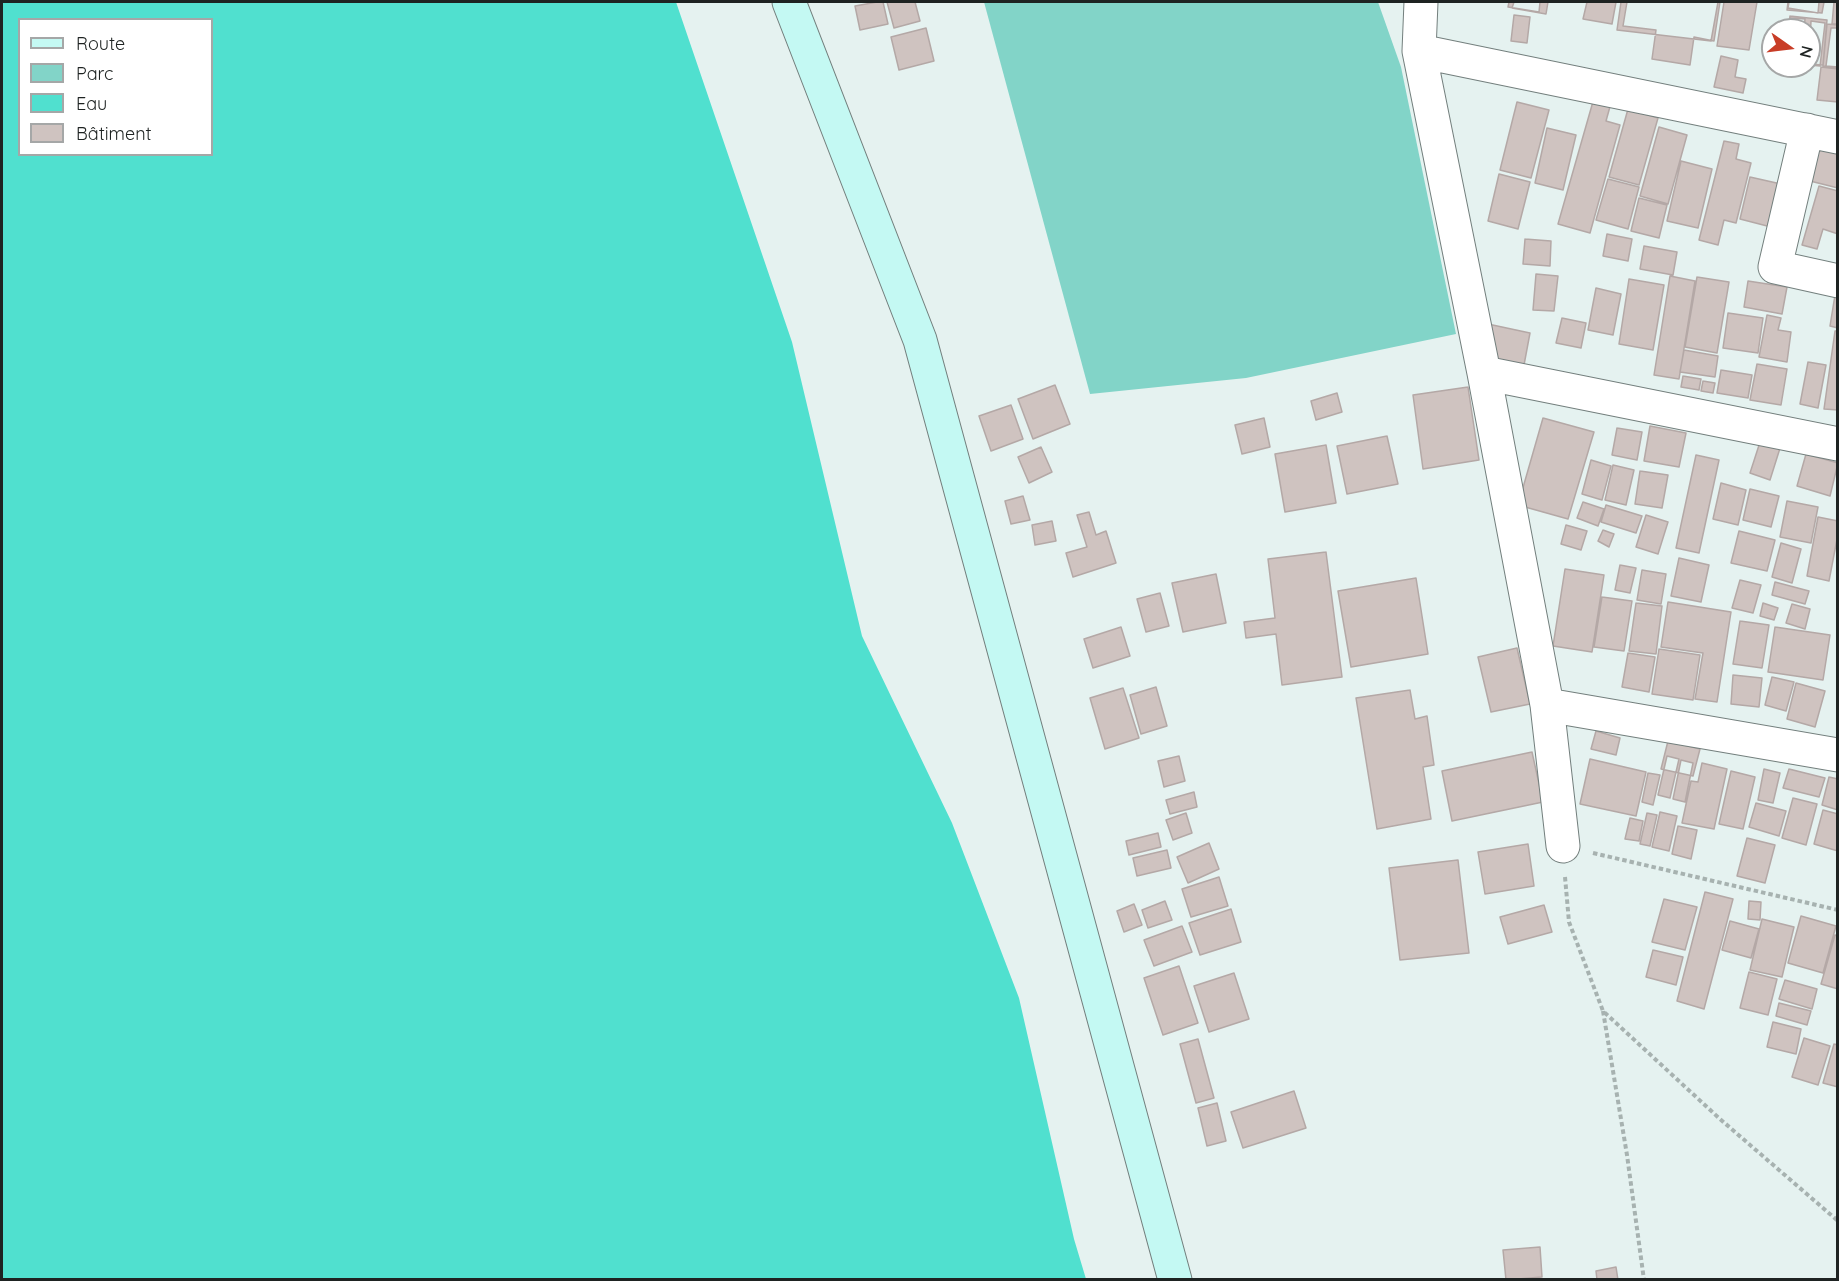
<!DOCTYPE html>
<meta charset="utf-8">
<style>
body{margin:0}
#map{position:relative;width:1839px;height:1281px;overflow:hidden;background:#e5f2f0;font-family:Quicksand,sans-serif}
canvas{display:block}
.frame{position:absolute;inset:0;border:3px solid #1e2322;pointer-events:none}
.legend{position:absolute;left:18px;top:18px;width:195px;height:138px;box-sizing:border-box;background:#fff;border:2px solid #a5a7a7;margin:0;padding:8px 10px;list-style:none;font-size:18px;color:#1e2322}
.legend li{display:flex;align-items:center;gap:12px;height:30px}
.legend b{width:30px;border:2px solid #a5a7a7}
.north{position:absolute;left:1761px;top:18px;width:60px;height:60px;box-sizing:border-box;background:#fff;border:2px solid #a5a7a7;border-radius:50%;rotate:104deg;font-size:16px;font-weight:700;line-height:24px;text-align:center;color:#1e2322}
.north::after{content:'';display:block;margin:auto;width:21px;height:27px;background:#c83d27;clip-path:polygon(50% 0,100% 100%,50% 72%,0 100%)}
</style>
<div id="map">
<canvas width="1839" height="1281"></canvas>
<div class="frame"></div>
<ul class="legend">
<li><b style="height:8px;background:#c4f9f3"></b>Route</li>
<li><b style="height:16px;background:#82d4c8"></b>Parc</li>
<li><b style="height:16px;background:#50e0cf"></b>Eau</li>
<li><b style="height:16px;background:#cfc3c0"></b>Bâtiment</li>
</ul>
<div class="north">N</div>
</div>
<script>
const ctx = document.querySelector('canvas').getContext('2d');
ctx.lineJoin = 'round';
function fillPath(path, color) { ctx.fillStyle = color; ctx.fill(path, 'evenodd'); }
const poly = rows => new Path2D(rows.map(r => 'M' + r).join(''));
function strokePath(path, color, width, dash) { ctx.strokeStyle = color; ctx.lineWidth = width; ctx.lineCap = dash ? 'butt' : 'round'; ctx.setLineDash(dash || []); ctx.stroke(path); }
fillPath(poly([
 [984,2,1378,2,1401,67,1456,334,1246,378,1090,394]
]), '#82d4c8');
fillPath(poly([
 [2,2,676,2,792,342,862,636,952,823,1019,998,1074,1239,1086,1279,2,1279],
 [20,20,212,20,212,154,20,154]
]), '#50e0cf');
const building = poly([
 [877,2,883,2,888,24,860,30,855,6,877,2],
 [887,2,915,2,920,21,894,28,887,2],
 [1509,2,1540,2,1539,12,1508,7,1509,2],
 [1514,2,1548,2,1546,14,1512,8,1514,2],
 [1587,2,1616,2,1612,24,1583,19,1587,2],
 [1621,2,1718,2,1711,41,1617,30,1621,2],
 [1627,2,1720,2,1714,41,1694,37,1690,65,1652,59,1656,30,1623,26,1627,2],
 [1724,2,1757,2,1749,50,1717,46,1724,2],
 [1788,2,1824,2,1822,13,1787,10,1788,2],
 [1789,2,1819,2,1818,13,1788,8,1789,2],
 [1834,2,1838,2,1838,24,1832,24,1834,2],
 [1514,15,1530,17,1527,43,1511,41,1514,15],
 [1790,16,1827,20,1823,65,1809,64,1809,30,1788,30,1790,16],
 [1791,18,1805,19,1804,30,1790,30,1791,18],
 [1811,21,1825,23,1820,66,1809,65,1811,21],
 [1827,24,1838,25,1838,68,1823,66,1827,24],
 [926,28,934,61,899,70,891,37,926,28],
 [1831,28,1838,28,1838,67,1826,66,1831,28],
 [1721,56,1738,60,1735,77,1746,79,1743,93,1714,87,1721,56],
 [1821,67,1838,69,1838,102,1817,100,1821,67],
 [1594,98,1611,103,1606,121,1620,125,1590,233,1558,224,1594,98],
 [1517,102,1549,110,1531,178,1500,170,1517,102],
 [1628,109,1658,118,1639,185,1609,177,1628,109],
 [1659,127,1687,135,1668,204,1640,196,1659,127],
 [1547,128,1576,135,1563,190,1535,183,1547,128],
 [1724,141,1739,144,1736,159,1751,163,1736,223,1724,220,1718,245,1699,240,1724,141],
 [1818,146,1838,151,1838,188,1810,181,1818,146],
 [1681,161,1712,169,1698,228,1667,221,1681,161],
 [1499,174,1530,182,1518,229,1488,221,1499,174],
 [1750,177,1781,184,1771,227,1740,219,1750,177],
 [1608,179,1639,187,1628,229,1596,220,1608,179],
 [1819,186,1838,191,1838,234,1823,229,1817,249,1802,245,1819,186],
 [1639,198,1667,205,1659,238,1631,231,1639,198],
 [1607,234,1632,239,1628,261,1603,256,1607,234],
 [1525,239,1551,241,1550,266,1523,264,1525,239],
 [1644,246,1677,252,1673,275,1640,269,1644,246],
 [1536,274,1558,276,1554,311,1533,310,1536,274],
 [1670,276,1695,281,1679,379,1654,375,1670,276],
 [1697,277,1729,282,1717,353,1685,347,1697,277],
 [1629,279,1664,285,1653,350,1619,344,1629,279],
 [1748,281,1787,287,1782,314,1744,307,1748,281],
 [1596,288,1621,294,1613,335,1588,330,1596,288],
 [1835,295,1838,295,1838,328,1830,326,1835,295],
 [1728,313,1763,318,1758,353,1723,348,1728,313],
 [1767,315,1781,318,1778,330,1791,332,1787,362,1759,357,1767,315],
 [1562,318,1586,323,1581,348,1556,343,1562,318],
 [1488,324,1530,333,1524,365,1482,356,1488,324],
 [1835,331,1838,331,1838,410,1824,409,1835,331],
 [1684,350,1718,356,1715,377,1680,372,1684,350],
 [1808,362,1826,365,1818,408,1800,404,1808,362],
 [1757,364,1787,369,1781,405,1750,400,1757,364],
 [1721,370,1752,375,1748,398,1717,393,1721,370],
 [1683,376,1701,379,1699,390,1681,387,1683,376],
 [1703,381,1715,383,1713,393,1701,391,1703,381],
 [1055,385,1070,424,1033,439,1018,399,1055,385],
 [1468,387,1479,460,1423,469,1413,395,1468,387],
 [1337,393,1342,412,1316,420,1311,401,1337,393],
 [1011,405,1023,439,991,451,979,416,1011,405],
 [1264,418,1270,447,1242,454,1235,425,1264,418],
 [1543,418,1594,432,1568,519,1518,505,1543,418],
 [1650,426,1686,433,1679,467,1644,461,1650,426],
 [1617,428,1642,432,1637,460,1612,455,1617,428],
 [1387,436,1398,484,1347,494,1337,446,1387,436],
 [1761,439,1781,445,1770,480,1750,473,1761,439],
 [1326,445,1336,503,1285,512,1275,454,1326,445],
 [1041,447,1052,472,1029,483,1018,457,1041,447],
 [1806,454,1838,463,1830,496,1797,486,1806,454],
 [1696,455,1719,460,1699,553,1676,548,1696,455],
 [1591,460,1611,466,1602,500,1582,494,1591,460],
 [1613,465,1634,470,1626,505,1605,500,1613,465],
 [1640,471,1668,475,1662,508,1635,504,1640,471],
 [1721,483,1746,490,1738,525,1713,519,1721,483],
 [1750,489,1779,496,1771,527,1743,520,1750,489],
 [1023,496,1030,520,1011,524,1005,501,1023,496],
 [1787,501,1818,507,1811,543,1780,537,1787,501],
 [1583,502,1604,509,1598,526,1577,518,1583,502],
 [1606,505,1642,516,1636,533,1601,522,1606,505],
 [1089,512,1096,535,1106,531,1116,563,1073,577,1066,553,1087,547,1077,515,1089,512],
 [1646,515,1668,522,1658,554,1636,547,1646,515],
 [1818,517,1838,521,1838,534,1829,581,1807,576,1818,517],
 [1052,521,1056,541,1035,545,1032,525,1052,521],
 [1566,525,1587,531,1581,550,1561,544,1566,525],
 [1603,530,1614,534,1609,547,1598,541,1603,530],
 [1739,531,1775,540,1767,571,1731,563,1739,531],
 [1781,543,1801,549,1792,583,1772,577,1781,543],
 [1326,552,1342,677,1282,685,1276,634,1246,638,1244,622,1275,618,1268,559,1326,552],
 [1679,558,1709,565,1701,602,1671,596,1679,558],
 [1620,565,1636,568,1630,593,1615,590,1620,565],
 [1565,569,1604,575,1592,652,1553,646,1565,569],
 [1642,570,1666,574,1661,604,1637,600,1642,570],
 [1216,574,1226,623,1183,632,1172,583,1216,574],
 [1416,578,1428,654,1351,667,1338,591,1416,578],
 [1740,580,1761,585,1753,613,1732,608,1740,580],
 [1775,582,1809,591,1805,604,1772,595,1775,582],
 [1160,593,1169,626,1146,632,1137,599,1160,593],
 [1602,597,1632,601,1624,651,1594,647,1602,597],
 [1668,602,1731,612,1717,702,1695,699,1703,653,1661,647,1668,602],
 [1636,603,1662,606,1656,654,1629,651,1636,603],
 [1763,603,1778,608,1774,620,1760,616,1763,603],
 [1792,604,1810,609,1805,629,1786,623,1792,604],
 [1740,621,1769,625,1762,668,1733,664,1740,621],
 [1121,627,1130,656,1093,668,1084,639,1121,627],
 [1775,627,1830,635,1823,680,1768,672,1775,627],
 [1517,648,1530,704,1491,712,1478,657,1517,648],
 [1659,649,1700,655,1693,700,1652,694,1659,649],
 [1628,653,1655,657,1649,692,1622,687,1628,653],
 [1733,675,1762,678,1759,707,1731,704,1733,675],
 [1772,677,1794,682,1786,711,1765,705,1772,677],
 [1796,683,1825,691,1815,727,1787,719,1796,683],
 [1156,687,1167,726,1141,734,1130,695,1156,687],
 [1123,688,1139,738,1105,749,1090,698,1123,688],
 [1410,690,1415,719,1427,716,1434,765,1423,767,1431,819,1377,829,1356,698,1410,690],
 [1596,731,1620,738,1616,755,1591,749,1596,731],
 [1668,741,1700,749,1693,776,1661,769,1668,741],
 [1532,752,1543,802,1452,821,1442,771,1532,752],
 [1179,756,1185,781,1164,787,1158,761,1179,756],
 [1667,756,1679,759,1670,798,1658,795,1667,756],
 [1590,759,1646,772,1636,816,1580,804,1590,759],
 [1681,760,1693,763,1685,802,1673,799,1681,760],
 [1702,763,1727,769,1714,829,1682,823,1691,781,1698,782,1702,763],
 [1764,769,1780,773,1773,803,1758,800,1764,769],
 [1789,769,1825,778,1819,797,1783,788,1789,769],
 [1731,771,1755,777,1743,829,1719,824,1731,771],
 [1648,773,1660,775,1653,805,1642,802,1648,773],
 [1829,777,1838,779,1838,810,1822,805,1829,777],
 [1194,792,1197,807,1170,814,1166,800,1194,792],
 [1793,798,1817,804,1806,845,1782,838,1793,798],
 [1756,803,1786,811,1779,836,1749,827,1756,803],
 [1823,810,1838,814,1838,851,1814,844,1823,810],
 [1660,812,1677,816,1669,851,1652,847,1660,812],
 [1186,813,1192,833,1173,840,1166,820,1186,813],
 [1647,813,1657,815,1650,846,1640,844,1647,813],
 [1630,818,1643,821,1639,841,1625,839,1630,818],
 [1678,826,1697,830,1691,859,1672,854,1678,826],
 [1158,833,1161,847,1129,855,1126,841,1158,833],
 [1747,838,1775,845,1765,883,1737,876,1747,838],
 [1209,843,1219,869,1188,883,1177,857,1209,843],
 [1528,844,1534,886,1485,894,1478,852,1528,844],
 [1167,850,1171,868,1137,876,1133,858,1167,850],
 [1458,860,1469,953,1400,960,1389,868,1458,860],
 [1219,877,1228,906,1191,917,1182,889,1219,877],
 [1705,892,1733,899,1704,1009,1677,1001,1705,892],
 [1664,899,1697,907,1685,950,1652,942,1664,899],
 [1165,901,1172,920,1148,928,1142,910,1165,901],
 [1749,901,1761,902,1760,920,1748,919,1749,901],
 [1134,904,1142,925,1124,932,1117,911,1134,904],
 [1544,905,1552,932,1508,944,1500,917,1544,905],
 [1231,909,1241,942,1200,955,1189,923,1231,909],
 [1801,916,1836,926,1823,973,1788,963,1801,916],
 [1762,919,1794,927,1782,977,1750,970,1762,919],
 [1730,921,1759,929,1751,958,1722,950,1730,921],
 [1182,926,1192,952,1154,966,1144,940,1182,926],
 [1835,935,1838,936,1838,989,1821,984,1835,935],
 [1653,950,1683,957,1676,985,1646,977,1653,950],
 [1179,966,1198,1023,1163,1035,1144,978,1179,966],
 [1749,972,1777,979,1768,1015,1740,1008,1749,972],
 [1234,973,1249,1019,1209,1032,1194,986,1234,973],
 [1785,980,1817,989,1812,1009,1779,999,1785,980],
 [1779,1003,1811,1011,1807,1025,1776,1016,1779,1003],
 [1773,1022,1801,1029,1796,1054,1767,1047,1773,1022],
 [1804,1038,1830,1046,1818,1085,1792,1077,1804,1038],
 [1198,1039,1214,1098,1196,1103,1180,1044,1198,1039],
 [1834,1044,1838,1045,1838,1087,1823,1083,1834,1044],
 [1294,1091,1306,1128,1243,1148,1231,1112,1294,1091],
 [1217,1103,1226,1141,1207,1146,1198,1108,1217,1103],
 [1540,1247,1542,1277,1506,1280,1503,1250,1540,1247],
 [1616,1267,1618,1280,1597,1280,1596,1271,1616,1267]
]);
fillPath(building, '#cfc3c0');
strokePath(building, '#b4a8a6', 1.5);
const minor = poly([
 [1421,2,1419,51,1484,373,1547,705,1563,846],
 [1419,51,1838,137],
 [1807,130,1775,267,1838,281],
 [1484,373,1838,444],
 [1547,705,1838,755]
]);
const secondary = poly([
 [789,2,920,340,1175,1280]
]);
strokePath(minor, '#737f7d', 35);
strokePath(secondary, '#737f7d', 35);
strokePath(poly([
 [1593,853,1838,910],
 [1565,877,1569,922,1603,1011,1720,1119,1838,1221],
 [1603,1011,1627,1155,1644,1280]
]), '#a7b2b0', 4, [4.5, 3]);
strokePath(minor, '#fff', 33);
strokePath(secondary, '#c4f9f3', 33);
</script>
